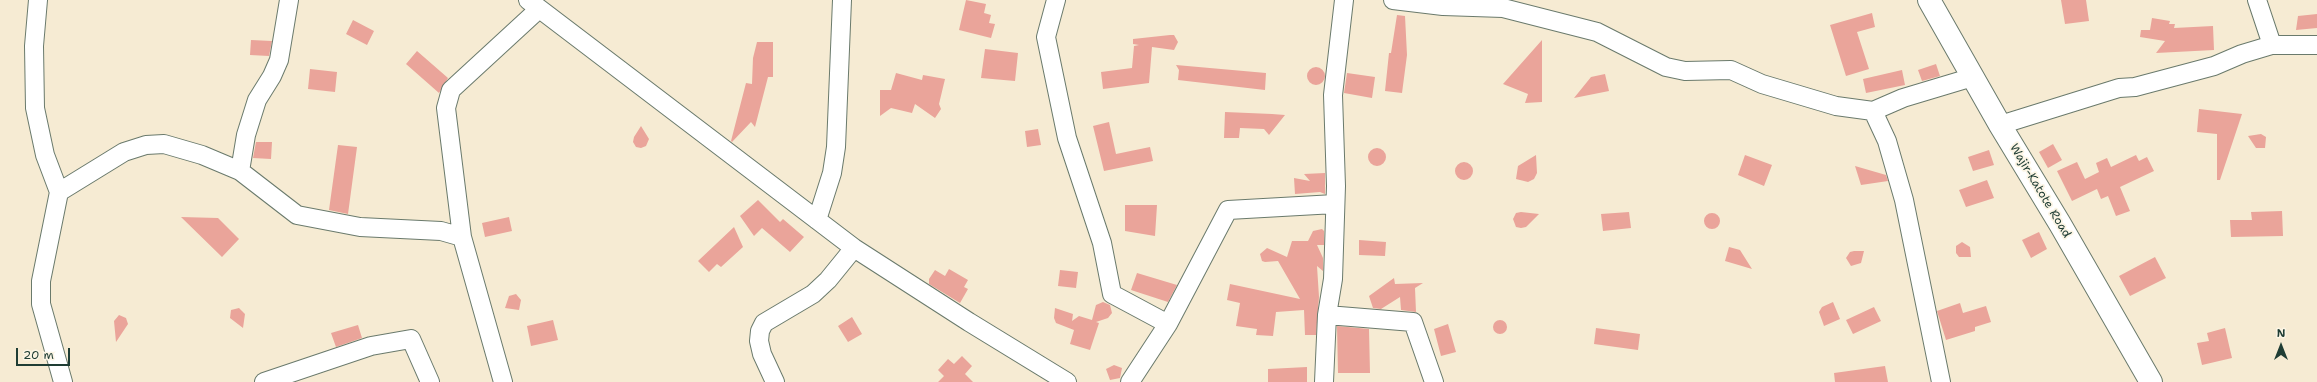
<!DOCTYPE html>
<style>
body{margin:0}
#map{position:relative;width:2317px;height:382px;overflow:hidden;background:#f6ebd3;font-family:"Shantell Sans",sans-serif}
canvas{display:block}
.north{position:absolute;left:2261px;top:326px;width:40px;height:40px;-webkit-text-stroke:3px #fcf5e5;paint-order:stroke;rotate:0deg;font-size:11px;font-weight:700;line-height:16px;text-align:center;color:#1f3d34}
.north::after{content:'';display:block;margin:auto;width:14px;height:18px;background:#1f3d34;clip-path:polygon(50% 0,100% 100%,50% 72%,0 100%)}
.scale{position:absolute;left:16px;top:348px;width:54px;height:18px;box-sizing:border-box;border:2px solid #1f3d34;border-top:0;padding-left:5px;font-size:12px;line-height:14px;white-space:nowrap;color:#1f3d34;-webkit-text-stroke:3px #fcf5e5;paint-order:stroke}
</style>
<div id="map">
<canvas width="2317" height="382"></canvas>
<div class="north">N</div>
<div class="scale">20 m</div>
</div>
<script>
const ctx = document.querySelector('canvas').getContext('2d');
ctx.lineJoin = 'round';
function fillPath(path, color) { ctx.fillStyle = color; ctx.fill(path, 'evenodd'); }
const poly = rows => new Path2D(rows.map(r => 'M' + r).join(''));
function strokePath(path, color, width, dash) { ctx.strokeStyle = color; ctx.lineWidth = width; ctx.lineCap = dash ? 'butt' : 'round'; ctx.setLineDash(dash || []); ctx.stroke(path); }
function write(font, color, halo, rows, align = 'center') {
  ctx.font = font + ' "Shantell Sans",sans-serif'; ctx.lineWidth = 3.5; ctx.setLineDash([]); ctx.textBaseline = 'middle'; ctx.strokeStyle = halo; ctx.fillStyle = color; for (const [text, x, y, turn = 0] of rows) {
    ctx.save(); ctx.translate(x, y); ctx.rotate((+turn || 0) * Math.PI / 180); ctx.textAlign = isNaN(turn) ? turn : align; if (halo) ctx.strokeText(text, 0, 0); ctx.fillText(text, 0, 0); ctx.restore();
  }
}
fillPath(poly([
 [966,0,986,4,984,13,991,15,989,23,995,24,991,38,959,30],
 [2061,0,2086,0,2089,21,2065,24],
 [1872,13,1875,27,1857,32,1869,69,1846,76,1830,25],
 [2317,14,2317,28,2296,30,2298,16],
 [1397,15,1405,16,1407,55,1402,93,1385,91,1389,53,1391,53],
 [2152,18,2170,21,2169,24,2175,24,2174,28,2213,26,2214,50,2156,53,2165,41,2140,37,2141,30,2150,30],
 [353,20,374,31,367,45,346,34],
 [1170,35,1174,35,1178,42,1174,50,1152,47,1149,83,1103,89,1101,72,1132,68,1134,46,1139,45,1133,44,1133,39],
 [251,40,272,41,269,56,250,55],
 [1542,40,1542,102,1525,103,1528,94,1503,84],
 [757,42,773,42,773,77,768,77,755,127,751,122,732,142,731,141,746,83,752,84,753,58],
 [985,49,1018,53,1015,81,981,78],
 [417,51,448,78,439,93,406,64],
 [1936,64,1940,76,1922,81,1918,70],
 [1176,65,1266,73,1265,90,1178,80,1179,70],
 '1307 76a9 9 0 1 1 18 0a9 9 0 1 1-18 0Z',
 [310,69,337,72,335,92,308,89],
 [1902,70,1905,85,1866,93,1863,79],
 [896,73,922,80,923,75,945,79,939,104,941,109,935,118,915,104,912,113,891,108,880,116,880,90,891,90],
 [1347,73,1375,77,1372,98,1344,93],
 [1605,74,1609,91,1574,98,1591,77],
 [2199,109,2242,114,2220,180,2217,180,2217,134,2197,132],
 [1225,112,1272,114,1285,115,1269,135,1264,129,1240,128,1239,138,1224,138],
 [1109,122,1116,154,1150,147,1153,161,1104,171,1093,126],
 [641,126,649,139,646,146,641,148,636,147,633,142,634,137],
 [1038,129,1041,145,1027,147,1025,131],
 [2261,134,2266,137,2265,148,2256,148,2248,136],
 [256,142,272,142,271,159,253,158],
 [2053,144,2062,160,2048,168,2039,152],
 [338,145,357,147,348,214,329,210],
 '1368 157a9 9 0 1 1 18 0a9 9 0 1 1-18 0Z',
 [1989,150,1994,165,1973,171,1968,157],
 [1536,155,1537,173,1534,179,1528,182,1516,179,1518,166],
 [1745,155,1772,165,1764,186,1738,175],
 [2136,155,2139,161,2147,157,2154,171,2120,187,2130,211,2116,216,2108,196,2101,199,2097,189,2072,201,2057,171,2077,162,2085,179,2099,172,2096,163,2107,158,2111,167],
 '1455 171a9 9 0 1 1 18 0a9 9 0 1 1-18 0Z',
 [1855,166,1886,175,1888,181,1861,185],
 [1325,173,1325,194,1320,192,1295,194,1294,178,1310,181,1304,174],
 [1987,180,1994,198,1966,207,1959,190],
 [758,200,780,222,783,219,804,237,790,252,762,228,754,236,740,216],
 [1125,205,1157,205,1155,236,1125,231],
 [2282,211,2283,236,2231,237,2230,220,2252,220,2251,212],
 [1521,212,1539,214,1526,227,1521,228,1516,227,1513,219,1516,213],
 [1629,212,1631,228,1603,231,1601,214],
 '1704 221a8 8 0 1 1 16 0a8 8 0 1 1-16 0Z',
 [181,217,218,218,239,239,222,257],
 [509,217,512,231,485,237,482,223],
 [734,227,743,247,721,267,717,264,709,272,698,261],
 [1322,229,1324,231,1324,245,1317,245,1323,258,1323,271,1317,266,1319,297,1316,335,1305,335,1304,310,1276,312,1273,336,1256,335,1257,329,1236,326,1240,303,1227,300,1230,284,1300,299,1278,261,1265,262,1262,261,1260,254,1267,248,1287,257,1292,241,1308,241,1313,231],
 [2039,232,2047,249,2031,258,2022,240],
 [1359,240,1386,242,1385,256,1359,255],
 [1962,242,1970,247,1971,257,1959,257,1956,253,1956,246],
 [1729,247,1740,250,1752,269,1725,261],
 [1854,251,1864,251,1861,263,1851,266,1846,258,1850,252],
 [2155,257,2166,278,2130,296,2119,276],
 [949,269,968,280,964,287,968,289,960,303,929,284,929,279,935,270,945,276],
 [1060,270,1078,272,1076,288,1058,286],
 [1137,273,1177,285,1168,302,1131,290],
 [1394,278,1395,284,1423,283,1415,288,1416,312,1401,310,1400,297,1381,309,1373,308,1369,296],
 [516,294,521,300,519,310,505,308,509,296],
 [1103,302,1110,305,1112,313,1108,318,1096,322,1099,323,1090,350,1070,344,1074,330,1056,323,1054,318,1055,308,1073,314,1072,321,1079,316,1092,320,1096,305],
 [1833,302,1840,319,1824,326,1819,312,1822,307],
 [1960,303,1963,313,1986,306,1991,322,1975,327,1975,331,1946,340,1937,311],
 [1874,307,1881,321,1853,334,1846,320],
 [239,308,245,314,243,328,230,318,231,310],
 [119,315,126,318,128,324,116,342,114,321],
 [852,317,862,334,848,342,838,326],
 '1493 327a7 7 0 1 1 14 0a7 7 0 1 1-14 0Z',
 [553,320,558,340,531,346,527,326],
 [1448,324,1456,352,1441,356,1434,329],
 [358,325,362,338,336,347,331,333],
 [1337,326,1369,329,1370,373,1338,373],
 [1596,328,1640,334,1638,350,1594,344],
 [2225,328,2232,358,2202,365,2197,343,2209,341,2207,333],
 [962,356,972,366,965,374,973,382,938,382,944,376,938,370,948,359,954,364],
 [1114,365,1122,368,1120,378,1110,380,1106,369],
 [1885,366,1888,382,1835,382,1834,373],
 [1307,367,1307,382,1268,382,1268,369]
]), '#eaa49a');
const street = poly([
 [38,0,34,46,35,108,45,155,59,192,41,281,41,304,63,382],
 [528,0,854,248,969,322,1067,382],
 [1056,0,1046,37,1067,138,1102,243,1112,294,1168,324,1130,382],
 [1393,0,1443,6,1503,8,1597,32,1666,67,1685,71,1731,70,1762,84,1836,106,1873,111],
 [2257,0,2272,45],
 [2000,125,2119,88,2135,87,2214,66,2242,54,2272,45,2317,45],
 [240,171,246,135,257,100,272,76,279,60,289,0],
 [59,192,124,152,146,145,164,144,202,155,240,171,297,215,360,227,441,231,462,237],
 [817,220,832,173,836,147,842,0],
 [1327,315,1413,322,1434,382],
 [1168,324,1228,210,1335,204],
 [264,382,371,346,411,339,430,382],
 [503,382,462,237,446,108,451,90,539,9],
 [775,382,762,354,759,341,760,331,764,323,813,294,828,280,854,248],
 [1324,382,1327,315,1333,279,1336,186,1333,95,1344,0],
 [1941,382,1904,200,1887,141,1873,111,1903,98,1973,77]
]);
const secondary = poly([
 [1929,0,2000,125,2060,224,2151,382]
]);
strokePath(street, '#6a7a6c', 20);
strokePath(secondary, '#6a7a6c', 24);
strokePath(street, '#fff', 18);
strokePath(secondary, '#fff', 22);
write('12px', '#1f3d34', '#fcf5e5', [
 ["Wajir-Katote Road",2040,191,59]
]);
</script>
